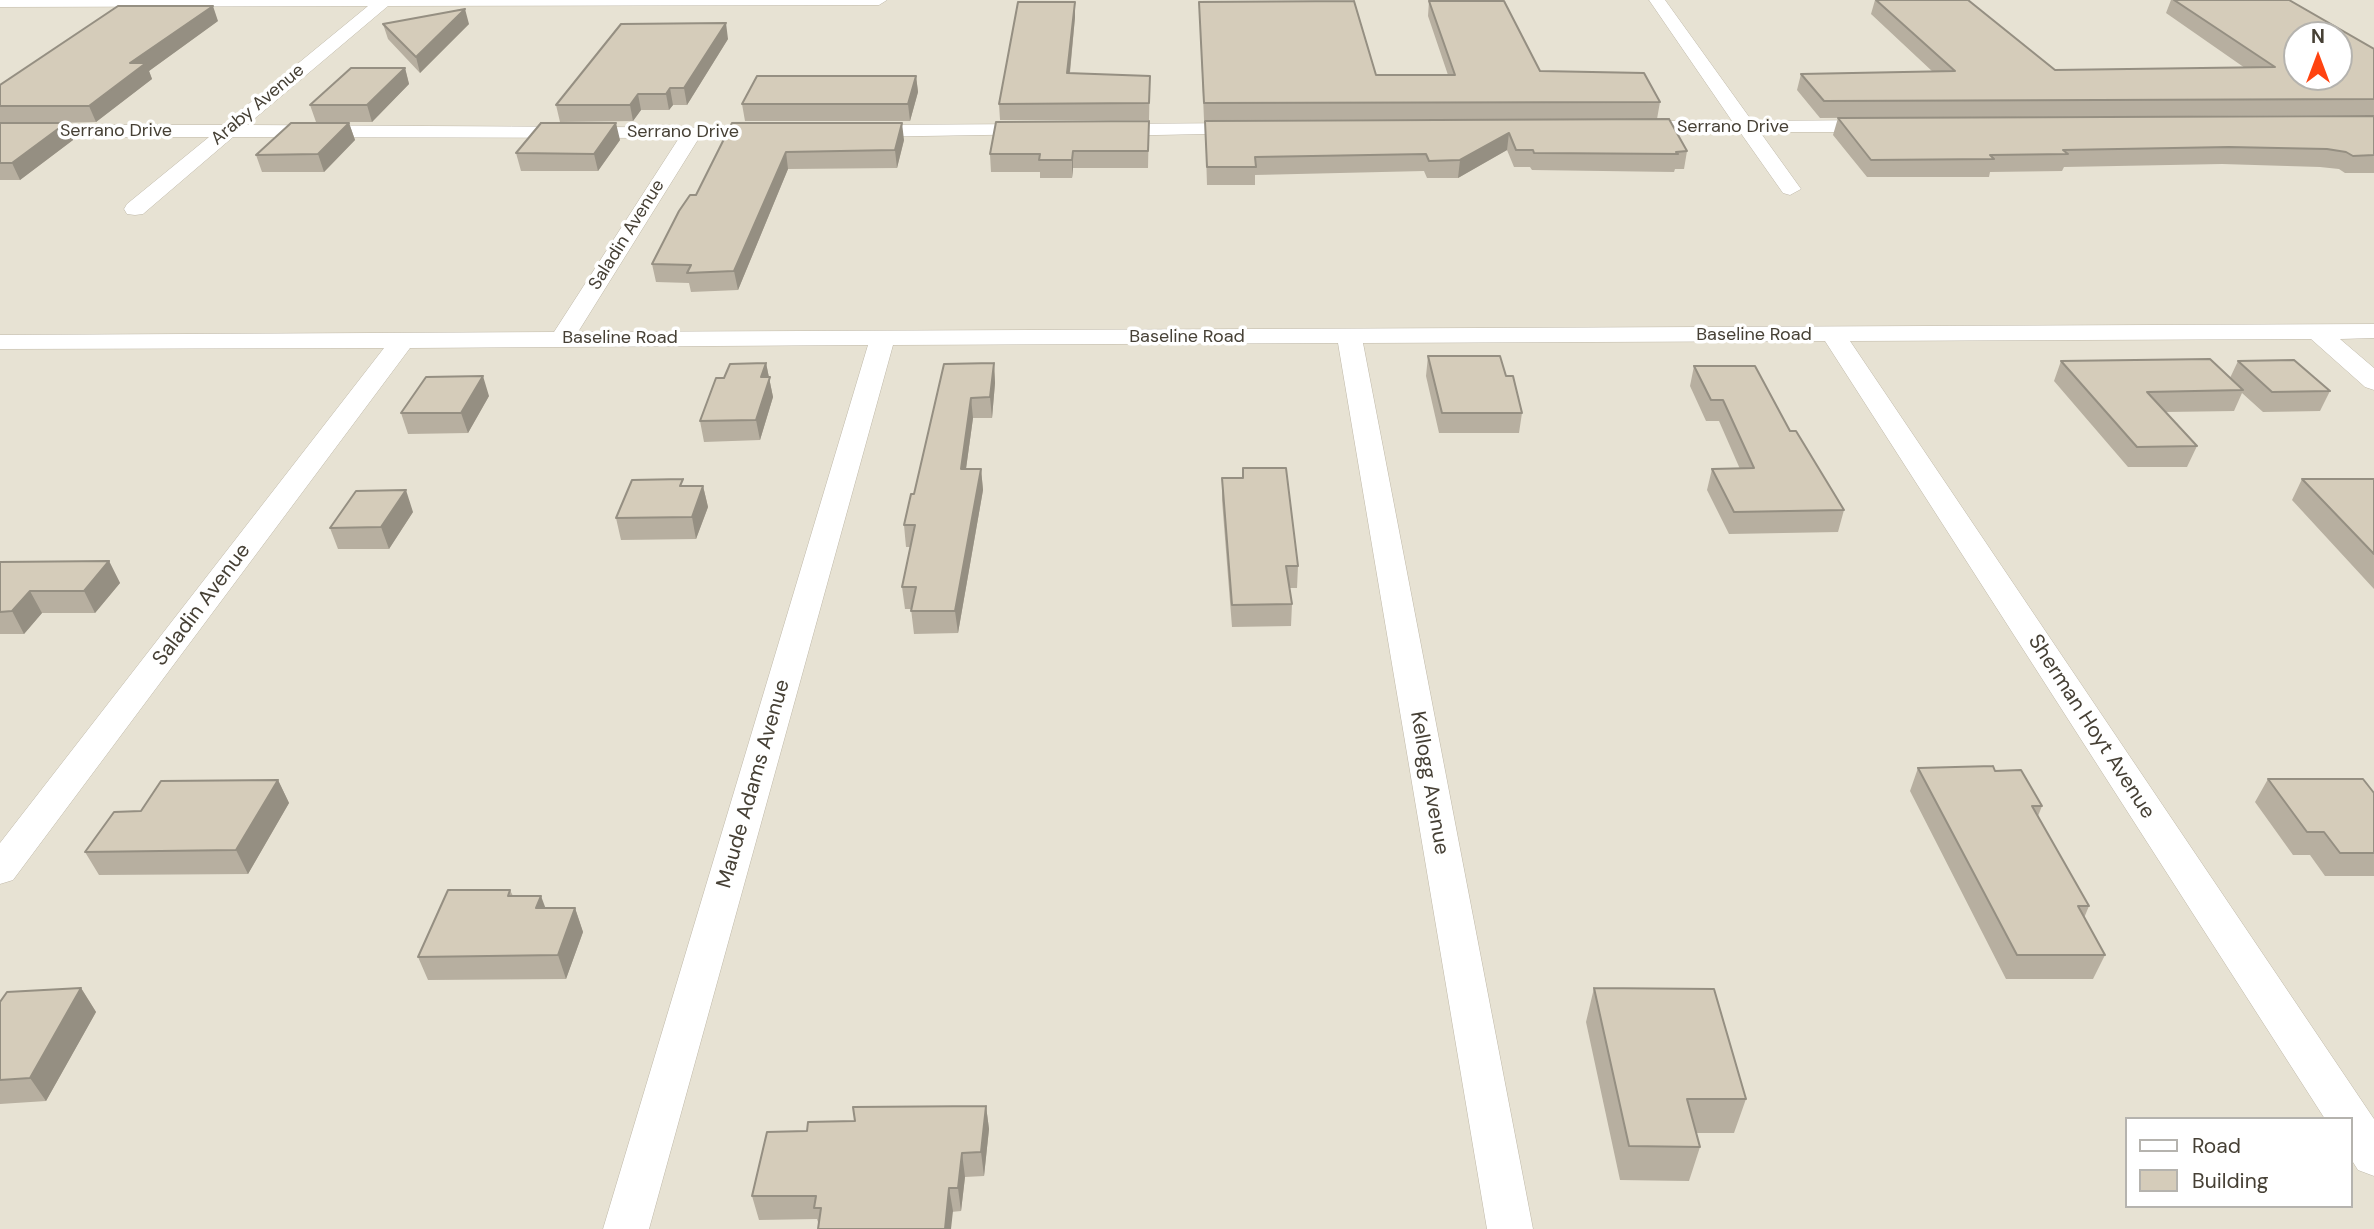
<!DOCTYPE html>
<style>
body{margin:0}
#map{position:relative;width:2374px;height:1229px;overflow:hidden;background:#f3f0e5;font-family:"DM Sans",sans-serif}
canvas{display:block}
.legend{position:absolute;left:2125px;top:1117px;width:228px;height:91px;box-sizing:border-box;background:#fff;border:2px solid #b5b3ae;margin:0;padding:9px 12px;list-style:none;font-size:21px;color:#464035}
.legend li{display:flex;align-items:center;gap:14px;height:35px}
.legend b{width:35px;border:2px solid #b5b3ae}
.north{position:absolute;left:2283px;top:21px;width:70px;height:70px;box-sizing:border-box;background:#fff;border:2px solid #b5b3ae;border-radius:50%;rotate:0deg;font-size:19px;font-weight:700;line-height:28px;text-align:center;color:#464035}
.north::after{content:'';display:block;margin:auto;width:24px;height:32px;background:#ff4310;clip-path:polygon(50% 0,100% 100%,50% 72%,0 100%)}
</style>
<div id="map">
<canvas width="2374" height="1229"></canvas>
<ul class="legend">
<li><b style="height:9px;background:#fff"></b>Road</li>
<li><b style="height:19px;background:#d5ccba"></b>Building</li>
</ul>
<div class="north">N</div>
</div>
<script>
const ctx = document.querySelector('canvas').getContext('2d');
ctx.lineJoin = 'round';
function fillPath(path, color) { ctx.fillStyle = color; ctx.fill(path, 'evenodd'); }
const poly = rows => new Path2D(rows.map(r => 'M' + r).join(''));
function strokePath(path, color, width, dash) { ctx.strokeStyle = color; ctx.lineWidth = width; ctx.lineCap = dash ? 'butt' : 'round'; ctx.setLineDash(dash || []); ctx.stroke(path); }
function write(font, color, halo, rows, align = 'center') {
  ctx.font = font + ' "DM Sans",sans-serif'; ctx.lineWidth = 7; ctx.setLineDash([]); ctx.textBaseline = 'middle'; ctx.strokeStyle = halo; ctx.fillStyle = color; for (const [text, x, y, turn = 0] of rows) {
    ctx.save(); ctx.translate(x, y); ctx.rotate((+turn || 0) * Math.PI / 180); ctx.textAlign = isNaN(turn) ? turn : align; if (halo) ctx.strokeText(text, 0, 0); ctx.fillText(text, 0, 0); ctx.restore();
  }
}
fillPath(poly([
 [0,0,2374,0,2374,1229,0,1229],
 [2297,35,2339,35,2339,77,2297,77],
 [2127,1119,2351,1119,2351,1206,2127,1206]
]), '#e7e2d3');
const street = poly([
 [0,0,887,0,879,5,388,6,247,125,776,128,779,132,776,136,769,138,699,138,578,332,2374,324,2374,338,2340,339,2374,368,2374,390,2365,387,2311,339,1850,341,2374,1119,2374,1176,2358,1170,2351,1159,2351,1119,2325,1119,1825,341,1363,343,1533,1229,1487,1229,1338,343,893,345,649,1229,603,1229,868,345,410,348,13,880,0,884,0,843,384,348,0,349,0,335,554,332,679,138,233,137,143,214,135,215,127,214,124,209,127,204,209,137,0,137,0,125,223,125,368,6,0,7,0,0],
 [1649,0,1665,0,1752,121,1878,120,1888,126,1878,132,1760,132,1801,189,1790,195,1783,193,1740,132,1625,131,1622,127,1632,121,1732,121,1649,0],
 [1248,123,1255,125,1258,129,1255,133,1107,136,1097,130,1107,124,1248,123],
 [1038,124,1045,126,1048,130,1045,134,862,137,852,131,862,125,1038,124]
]);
strokePath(street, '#bfb8a8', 1);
fillPath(street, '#fff');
fillPath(poly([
 [1875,0,1968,0,2055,70,2245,68,2166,13,2171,0,2289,0,2374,49,2374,115,1820,118,1797,90,1801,74,1933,72,1871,14],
 [1429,1,1540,71,1660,102,1657,119,1204,120,1199,2,1376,75,1448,75,1428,16],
 [1075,2,1075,17,1070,73,1150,76,1149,120,1000,120,999,104],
 [218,21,149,71,152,79,96,122,60,123,73,140,20,180,0,180,0,85],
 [383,24,469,24,420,73,388,39],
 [728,39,687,105,673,105,669,110,641,110,633,121,560,122,556,105],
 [405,68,409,84,372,122,316,122,310,105],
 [916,76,918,92,910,121,745,121,742,104],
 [2374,116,2374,173,2345,173,2339,169,2320,167,2222,164,2064,167,2062,171,1990,172,1989,177,1867,177,1833,135,1838,118],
 [1669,119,1687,151,1684,169,1675,169,1674,172,1532,170,1530,167,1514,167,1507,150,1458,178,1427,178,1424,171,1255,175,1255,185,1207,185,1205,121],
 [1149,121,1148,168,1073,168,1072,178,1040,178,1040,172,991,172,990,154],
 [349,123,355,140,324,172,262,172,256,155],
 [732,123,904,140,897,168,788,169,738,290,691,292,689,283,656,282,652,264,696,195],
 [620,140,598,171,521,171,516,153],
 [1428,356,1506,376,1522,413,1519,433,1439,433,1426,376],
 [2061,361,2230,378,2238,361,2330,391,2320,411,2263,412,2242,393,2234,411,2165,412,2197,446,2187,467,2128,467,2054,381],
 [766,363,773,397,760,440,704,442,700,421],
 [994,363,995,383,992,418,973,418,966,469,981,469,983,490,958,633,914,634,911,609,905,609,902,587,910,547,906,547,904,525,914,494,944,364],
 [1694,366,1790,431,1844,510,1838,532,1729,534,1707,490,1712,469,1740,469,1719,421,1706,421,1690,386],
 [489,396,468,433,408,434,401,413],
 [1243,468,1298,566,1297,588,1289,588,1292,604,1291,626,1232,627,1222,500,1222,478,1243,478],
 [2302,479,2374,479,2374,589,2292,500],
 [684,486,703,486,708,507,696,539,621,540,616,518],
 [413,512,389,549,338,549,330,528],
 [109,561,120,583,95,613,42,613,24,634,0,634,0,562],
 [1918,768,1995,771,2042,806,2038,816,2089,906,2084,918,2105,955,2093,979,2006,979,1910,791],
 [2268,779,2374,793,2374,876,2325,876,2310,855,2293,855,2255,802],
 [278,780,289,803,248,874,99,875,85,852,141,811],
 [510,890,513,896,546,908,575,908,583,932,566,979,428,980,418,957],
 [81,988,96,1012,46,1101,0,1104,0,1002],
 [1594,988,1746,1099,1734,1133,1696,1133,1700,1147,1689,1181,1620,1180,1586,1022],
 [986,1106,989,1129,984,1176,965,1177,961,1211,819,1225,817,1219,759,1220,752,1196,807,1131,855,1121]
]), '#b7afa0');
fillPath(poly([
 [1075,2,1075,17,1068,90,1067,73],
 [213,6,218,21,149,71,152,79,96,122,89,106,130,63],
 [465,9,469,24,420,73,416,57],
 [726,23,728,39,687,105,684,88],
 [405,68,409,84,372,122,367,105],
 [916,76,918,92,910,121,908,104],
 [670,88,673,105,669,110,666,94],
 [638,94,641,110,633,121,630,105],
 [66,123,73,140,20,180,12,163],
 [349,123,355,140,324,172,318,154],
 [616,123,620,140,598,171,594,154],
 [902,123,904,140,897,168,895,150],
 [1509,133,1507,150,1458,178,1460,160],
 [1073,151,1073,168,1072,178,1072,160],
 [786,152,788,169,738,290,734,271],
 [766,363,773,397,760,440,756,420,761,377],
 [994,363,995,383,992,418,990,397],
 [483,376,489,396,468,433,461,413],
 [971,398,973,418,963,490,961,469],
 [981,469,983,490,958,633,955,611],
 [703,486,708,507,696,539,692,517],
 [406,490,413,512,389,549,381,527],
 [109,561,120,583,95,613,84,591],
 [30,591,42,613,24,634,12,611],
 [278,780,289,803,248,874,236,850],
 [541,896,550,920,536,908],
 [575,908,583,932,566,979,558,955],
 [81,988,96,1012,46,1101,30,1078],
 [986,1106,989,1129,984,1176,981,1152],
 [962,1153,965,1177,961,1211,958,1188],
 [949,1188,953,1211,951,1229,945,1229]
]), '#958f82');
const building = poly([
 [1876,0,1968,0,2055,70,2275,67,2174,0,2289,0,2374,49,2374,99,1824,101,1801,74,1955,71,1876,0],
 [2297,35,2339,35,2339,77,2297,77,2297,35],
 [1354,1,1376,75,1455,75,1429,1,1504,1,1540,71,1644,73,1660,102,1204,103,1199,2,1354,1],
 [1018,2,1075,2,1067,73,1150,76,1149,103,999,104,1018,2],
 [118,6,213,6,130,63,146,63,89,106,0,106,0,85,118,6],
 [465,9,416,57,383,24,465,9],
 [726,23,684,88,670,88,666,94,638,94,630,105,556,105,621,24,726,23],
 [351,68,405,68,367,105,310,105,351,68],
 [757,76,916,76,908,104,742,104,757,76],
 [2374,116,2374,155,2353,156,2346,152,2327,149,2229,147,2063,150,2068,154,1990,155,1994,159,1871,160,1838,118,2374,116],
 [1669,119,1687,151,1676,152,1678,154,1534,153,1533,150,1516,150,1509,133,1460,160,1429,161,1426,154,1255,157,1256,167,1207,167,1205,121,1669,119],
 [1149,121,1148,151,1073,151,1072,160,1039,160,1040,154,990,154,996,122,1149,121],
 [0,123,66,123,12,163,0,163,0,123],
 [291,123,349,123,318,154,256,155,291,123],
 [541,123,616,123,594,154,516,153,541,123],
 [732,123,902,123,895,150,786,152,734,271,687,273,691,265,652,264,679,211,690,195,696,195,732,123],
 [1428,356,1500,356,1506,376,1513,376,1522,413,1442,413,1428,356],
 [2210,359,2243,390,2147,392,2197,446,2137,447,2061,361,2210,359],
 [2294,360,2330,391,2272,392,2238,361,2294,360],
 [766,363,761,377,770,377,756,420,700,421,716,378,724,378,730,364,766,363],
 [994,363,990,397,971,398,961,469,981,469,955,611,911,611,916,587,902,587,915,525,904,525,911,494,914,494,944,364,994,363],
 [1694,366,1755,366,1790,431,1796,431,1844,510,1734,512,1712,469,1754,468,1723,400,1711,400,1694,366],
 [483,376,461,413,401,413,426,377,483,376],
 [1243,468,1286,468,1298,566,1286,566,1292,604,1232,605,1222,478,1243,478,1243,468],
 [683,479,680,486,703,486,692,517,616,518,632,480,683,479],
 [2302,479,2374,479,2374,554,2302,479],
 [406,490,381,527,330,528,356,491,406,490],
 [109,561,84,591,30,591,12,611,0,612,0,562,109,561],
 [1993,766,1995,771,2021,770,2042,806,2032,806,2089,906,2078,906,2105,955,2017,955,1918,768,1993,766],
 [2268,779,2363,779,2374,793,2374,853,2340,853,2324,832,2307,832,2268,779],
 [278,780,236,850,85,852,114,812,141,811,161,781,278,780],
 [448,890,510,890,508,896,541,896,536,908,575,908,558,955,418,957,448,890],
 [81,988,30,1078,0,1080,0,1002,7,992,81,988],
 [1594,988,1714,989,1746,1099,1687,1099,1700,1147,1629,1146,1594,988],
 [986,1106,981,1152,962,1153,958,1188,949,1188,945,1229,818,1229,821,1208,814,1208,816,1196,752,1196,767,1132,807,1131,808,1122,855,1121,853,1107,986,1106]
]);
fillPath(building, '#d5ccba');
strokePath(building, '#958f82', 2);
write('18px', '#464035', '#fff', [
 ["Araby Avenue",258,105,-40],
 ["Serrano Drive",1733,127],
 ["Serrano Drive",116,131],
 ["Serrano Drive",683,132],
 ["Saladin Avenue",627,235,-58],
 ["Baseline Road",1754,335],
 ["Baseline Road",1187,337],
 ["Baseline Road",620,338]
]);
write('21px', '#464035', '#fff', [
 ["Saladin Avenue",202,605,-53],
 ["Sherman Hoyt Avenue",2091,727,57],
 ["Kellogg Avenue",1429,783,80],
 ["Maude Adams Avenue",754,784,-74]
]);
</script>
